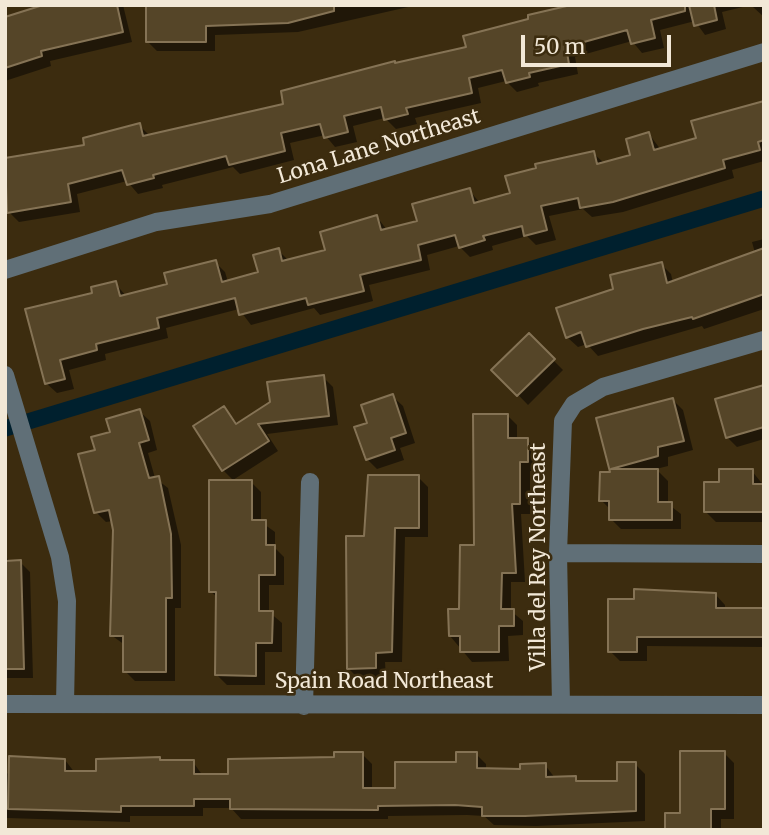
<!DOCTYPE html>
<style>
body{margin:0}
#map{position:relative;width:769px;height:835px;overflow:hidden;background:#3c2c0f;font-family:Merriweather,serif}
canvas{display:block}
.frame{position:absolute;inset:0;border:7px solid #f2e8d7;pointer-events:none}
.scale{position:absolute;left:521px;top:35px;width:150px;height:32px;box-sizing:border-box;border:4px solid #f2e8d7;border-top:0;padding-left:9px;font-size:21px;line-height:24px;white-space:nowrap;color:#f2e8d7;-webkit-text-stroke:5px #3c2c0f;paint-order:stroke}
</style>
<div id="map">
<canvas width="769" height="835"></canvas>
<div class="frame"></div>
<div class="scale">50 m</div>
</div>
<script>
const ctx = document.querySelector('canvas').getContext('2d');
ctx.lineJoin = 'round';
function fillPath(path, color) { ctx.fillStyle = color; ctx.fill(path, 'evenodd'); }
const poly = rows => new Path2D(rows.map(r => 'M' + r).join(''));
function strokePath(path, color, width, dash) { ctx.strokeStyle = color; ctx.lineWidth = width; ctx.lineCap = dash ? 'butt' : 'round'; ctx.setLineDash(dash || []); ctx.stroke(path); }
function write(font, color, halo, rows, align = 'center') {
  ctx.font = font + ' Merriweather,serif'; ctx.lineWidth = 5; ctx.setLineDash([]); ctx.textBaseline = 'middle'; ctx.strokeStyle = halo; ctx.fillStyle = color; for (const [text, x, y, turn = 0] of rows) {
    ctx.save(); ctx.translate(x, y); ctx.rotate((+turn || 0) * Math.PI / 180); ctx.textAlign = isNaN(turn) ? turn : align; if (halo) ctx.strokeText(text, 0, 0); ctx.fillText(text, 0, 0); ctx.restore();
  }
}
fillPath(poly([
 [764,190,764,207,5,437,5,420]
]), '#00202e');
fillPath(poly([
 [45,5,123,5,132,42,50,61,51,66,5,81,5,18],
 [147,5,417,5,298,32,215,35,215,51,157,51,147,41],
 [579,5,751,5,722,12,726,29,705,35,695,21,660,30,664,48,642,53,632,41,575,57,578,74,538,83,539,86,517,92,506,81,478,88,481,103,415,118,417,124,396,129,385,118,353,126,357,142,335,147,325,135,290,143,294,160,240,174,233,167,162,185,163,188,138,194,127,181,77,194,80,212,19,222,9,212,5,160,87,146,139,125,150,136,286,105,396,65,468,48],
 [753,5,764,5,764,17,753,7],
 [764,101,764,161,732,170,734,178,623,212,592,217,583,209,549,216,556,240,536,245,527,236,492,246,493,250,470,257,459,246,427,255,430,270,369,285,373,301,320,315,314,308,251,325,239,309,166,328,168,338,105,354,106,360,69,370,74,389,57,393,46,383,94,294,115,283,126,296,169,285,215,262,225,272,228,282,260,274,278,250,289,261,327,251,377,217,387,230,419,222,469,190,480,203,512,194,593,153,603,162,632,156,649,134,661,150,698,140,693,122],
 [764,239,764,309,704,329,702,326,598,356,587,344,578,347,568,338,559,309,616,290,661,264,671,274,673,283,755,253,752,242],
 [529,336,563,370,528,405,494,370],
 [323,377,333,387,338,425,267,434,278,451,233,480,223,470,224,408,238,424],
 [764,387,764,439,737,447,727,437],
 [392,396,403,406,415,443,400,448,404,460,377,469,367,459,369,424],
 [673,400,683,410,693,450,668,457,668,466,656,469,668,481,668,504,681,514,681,529,621,529,611,519,611,510,601,500,612,474,598,419],
 [139,411,150,421,157,450,148,453,155,478,168,488,181,545,181,608,175,608,175,681,135,681,125,671,125,645,111,635,113,521,106,522,96,512,97,451,112,433],
 [507,415,517,425,517,440,527,440,537,450,537,471,530,471,530,514,521,514,525,582,511,582,511,611,523,621,523,635,508,636,509,661,472,662,450,636,461,611],
 [752,471,764,486,764,522,716,522,706,512,721,483],
 [418,477,428,487,428,537,405,537,402,662,385,662,386,678,358,678,348,668,366,537],
 [251,482,261,492,261,522,275,532,275,548,284,557,284,585,269,585,269,612,282,623,282,652,265,652,265,685,227,685,217,675,218,598,210,591],
 [5,556,11,563,20,562,30,572,33,678,5,678],
 [715,594,725,605,725,610,764,610,764,647,647,646,647,661,620,661,610,651],
 [724,753,734,763,734,819,721,819,721,830,667,830,682,815],
 [362,754,372,764,372,790,397,790,476,754,486,764,486,770,522,771,545,765,555,778,575,778,580,783,618,782,635,764,645,774,645,821,536,826,494,825,484,816,467,815,388,816,388,819,241,819,231,808,203,808,203,816,130,816,130,822,7,818,5,822,5,774,65,760,75,773,97,773,160,759,163,762,193,762,203,776,230,776]
]), '#0007');
const building = poly([
 [43,5,117,5,123,32,41,51,42,56,5,68,5,17,43,5],
 [146,5,334,5,334,11,288,23,206,26,206,42,146,42,146,5],
 [571,5,685,5,685,11,651,20,655,38,631,44,627,30,566,47,569,64,529,73,530,77,506,83,502,70,469,78,472,93,406,108,408,114,384,120,381,107,344,116,348,132,324,138,320,124,281,133,285,151,229,165,226,156,153,175,154,178,127,185,122,170,68,184,71,202,7,213,5,158,84,145,83,138,140,123,143,136,283,104,281,91,395,61,395,63,466,47,463,36,528,19,528,15,571,5],
 [689,5,714,5,717,20,694,26,689,5],
 [764,101,764,140,758,142,760,150,723,160,725,168,613,202,580,208,578,198,541,206,547,230,524,236,522,226,483,236,485,240,459,248,455,235,418,245,421,260,360,275,364,291,308,305,306,298,239,315,235,298,157,318,159,328,96,344,97,350,60,360,65,379,45,384,25,309,92,293,91,287,116,281,120,296,167,284,164,273,216,260,222,282,258,272,253,255,279,248,282,261,325,250,320,232,377,215,381,230,417,221,412,204,470,188,474,203,510,193,505,176,536,168,535,164,594,151,597,164,630,155,626,139,649,132,654,150,696,138,691,121,764,101],
 [764,248,764,294,693,319,692,317,643,329,586,347,581,332,566,338,556,308,613,289,610,275,662,262,667,283,764,248],
 [529,333,555,359,517,396,491,370,529,333],
 [324,375,329,416,258,424,269,441,222,471,193,426,224,406,236,424,270,402,267,382,324,375],
 [764,385,764,427,726,438,715,399,764,385],
 [393,394,406,433,391,438,395,450,366,460,354,427,367,423,361,405,393,394],
 [673,398,684,441,658,447,658,456,611,469,658,469,658,502,672,502,672,520,609,520,609,501,599,501,600,472,610,472,596,418,673,398],
 [140,409,149,440,139,443,149,478,159,476,171,534,172,598,166,598,166,672,123,672,123,636,110,636,113,530,109,510,94,513,78,454,95,450,91,437,110,432,106,419,140,409],
 [473,414,508,414,508,438,528,438,528,462,520,462,520,504,512,504,516,573,502,573,501,609,514,609,514,626,499,626,499,652,460,652,460,636,449,636,448,609,459,609,460,545,474,545,473,414],
 [719,469,753,469,753,484,764,484,764,512,704,512,704,482,719,482,719,469],
 [368,475,419,475,419,528,395,528,392,652,376,653,376,668,347,669,346,536,364,536,368,475],
 [209,480,252,480,252,520,266,520,266,545,275,545,275,575,259,575,259,611,273,611,272,643,256,643,256,676,215,675,216,592,209,592,209,480],
 [21,560,24,669,5,669,5,561,21,560],
 [634,589,716,593,716,608,764,608,764,637,637,637,637,652,608,652,608,599,634,599,634,589],
 [680,751,725,751,725,809,711,809,711,830,665,830,665,813,680,813,680,751],
 [334,752,363,752,363,788,395,788,395,762,456,762,456,752,477,752,477,768,520,769,520,764,546,763,546,777,576,776,576,781,617,781,617,762,636,762,636,811,525,816,482,816,482,807,455,805,378,806,378,810,230,809,230,799,194,799,194,806,121,806,121,812,8,809,9,756,65,759,65,771,96,771,96,759,160,757,160,760,194,760,194,774,228,774,228,759,334,757,334,752]
]);
fillPath(building, '#554528');
strokePath(building, '#857355', 2);
strokePath(poly([
 [5,270,156,222,270,204,764,52],
 [5,375,60,557,67,601,65,704],
 [558,553,764,554],
 [5,704,764,705],
 [561,704,558,553,563,421,574,404,603,387,764,340],
 [304,706,310,482]
]), '#606f77', 18);
write('21px', '#f2e8d7', '#3c2c0f', [
 ["Lona Lane Northeast",379,147,-17],
 ["Villa del Rey Northeast",539,557,-90],
 ["Spain Road Northeast",384,682]
]);
</script>
